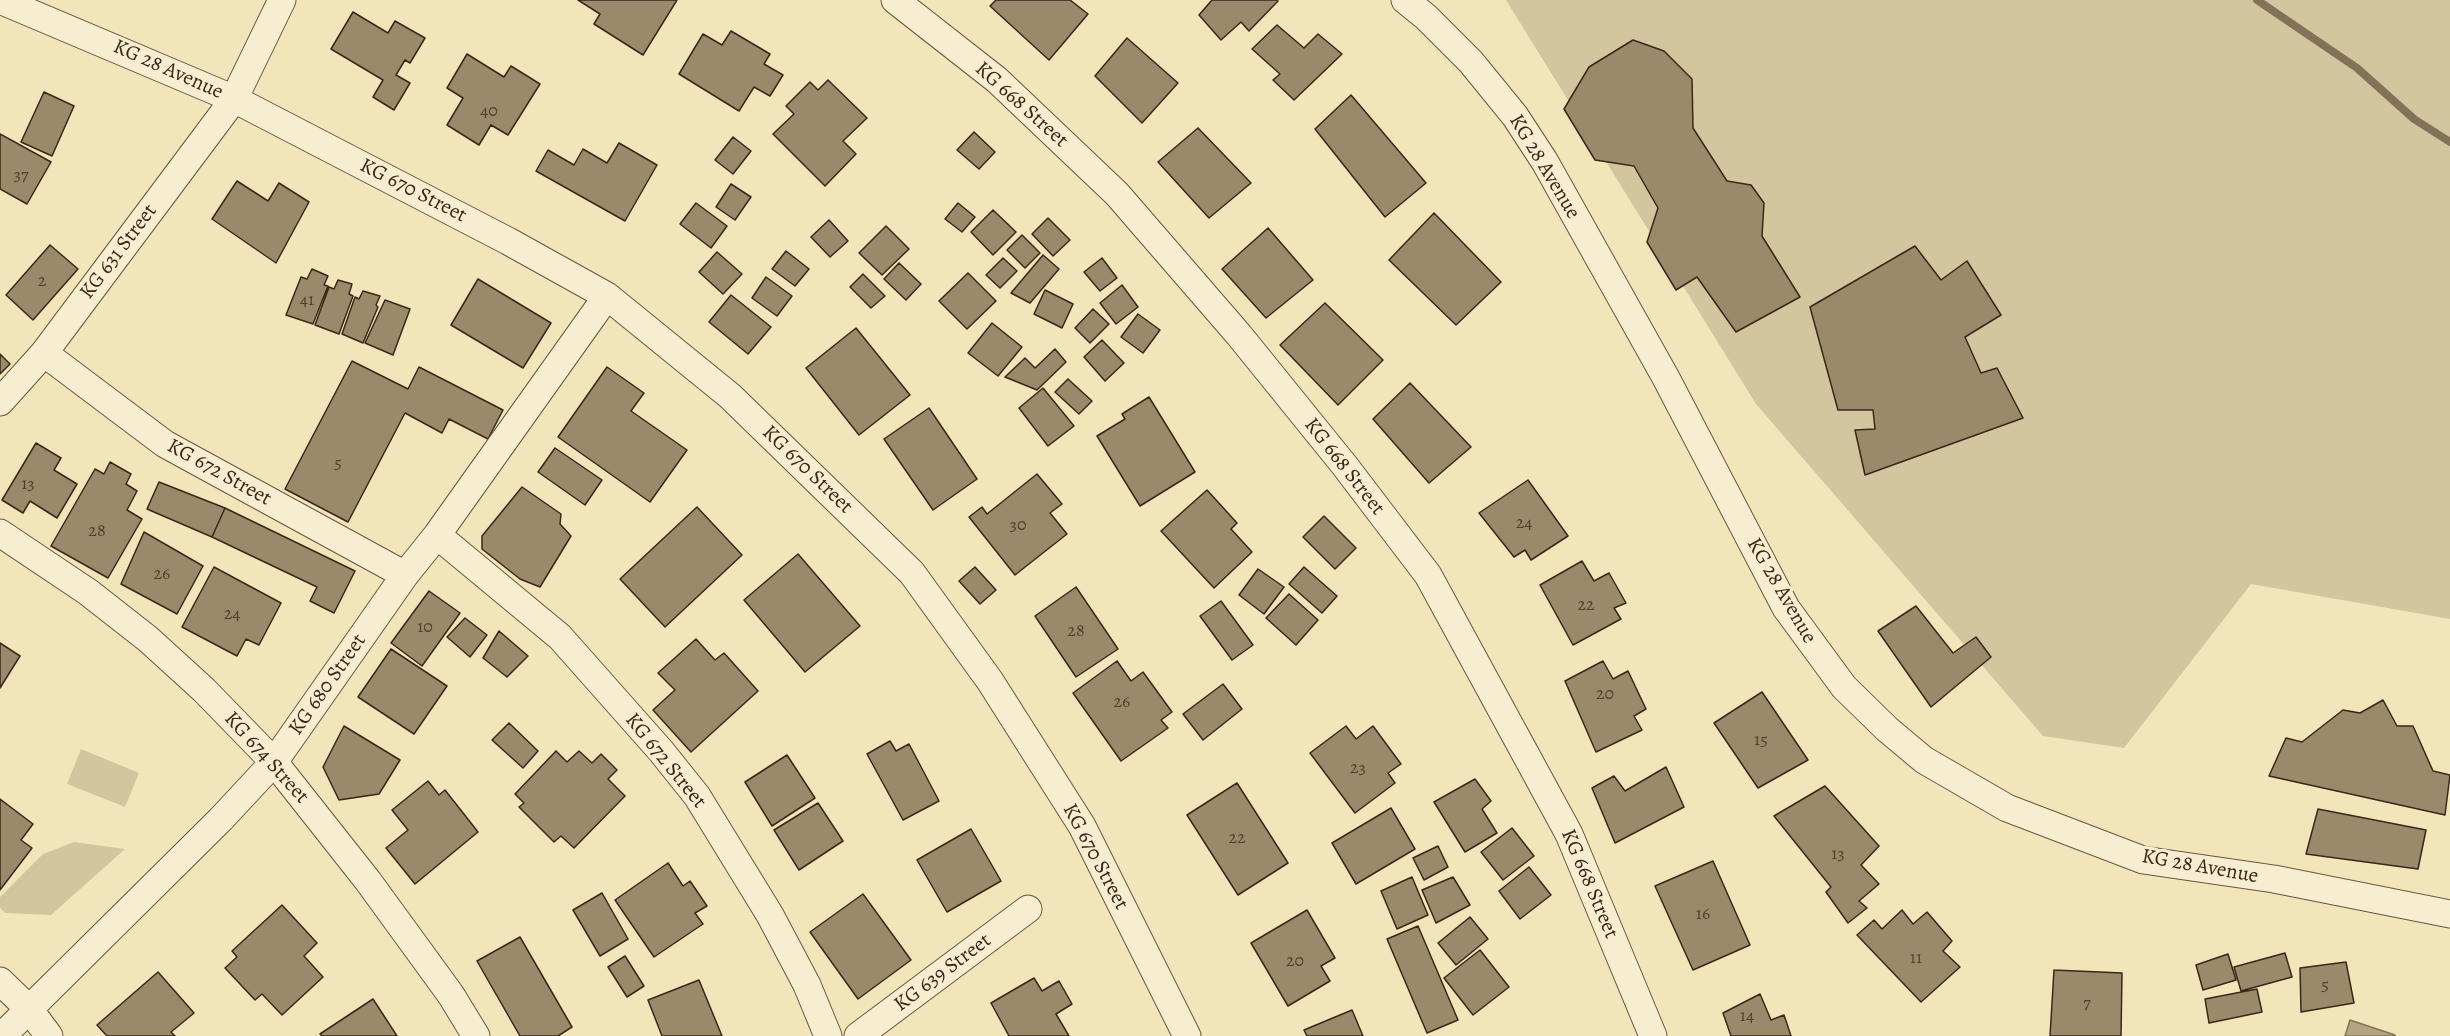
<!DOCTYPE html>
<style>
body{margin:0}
canvas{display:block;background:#f2e5ba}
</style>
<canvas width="2450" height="1036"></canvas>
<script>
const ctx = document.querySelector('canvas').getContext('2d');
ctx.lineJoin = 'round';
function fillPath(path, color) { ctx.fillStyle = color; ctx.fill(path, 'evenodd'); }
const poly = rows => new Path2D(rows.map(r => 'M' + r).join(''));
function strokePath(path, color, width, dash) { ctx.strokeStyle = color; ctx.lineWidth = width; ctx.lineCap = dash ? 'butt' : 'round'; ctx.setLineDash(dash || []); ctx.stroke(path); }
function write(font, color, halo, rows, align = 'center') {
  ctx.font = font + ' Alegreya,serif'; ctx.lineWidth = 6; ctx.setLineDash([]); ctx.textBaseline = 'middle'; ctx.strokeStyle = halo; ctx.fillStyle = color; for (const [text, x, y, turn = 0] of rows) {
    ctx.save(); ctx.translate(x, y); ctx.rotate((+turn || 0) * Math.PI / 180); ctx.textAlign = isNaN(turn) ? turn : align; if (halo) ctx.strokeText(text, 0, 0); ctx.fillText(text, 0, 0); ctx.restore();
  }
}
fillPath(poly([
 [1506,0,2450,0,2450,619,2251,584,2124,748,2043,736,1756,404],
 [81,749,139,773,125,807,67,784],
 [74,842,125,849,51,915,5,913,0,908,0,897,43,854]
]), '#d3c59e');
const water = poly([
 [2350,1020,2395,1035,2395,1036,2345,1036,2350,1020]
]);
fillPath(water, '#b4a483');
strokePath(water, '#847258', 1.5);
strokePath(poly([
 [2257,0,2357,68,2414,119,2450,142]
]), '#847258', 8);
const building = poly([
 [578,0,677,0,643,55,594,24,600,14,578,0],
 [996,0,1070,0,1088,14,1049,60,990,6,996,0],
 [1212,0,1277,0,1278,1,1249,31,1241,22,1221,40,1199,15,1212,0],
 [353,12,388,33,395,21,425,38,410,63,405,60,396,75,410,83,394,110,373,97,383,80,331,49,353,12],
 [1277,25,1304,48,1318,34,1342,54,1294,100,1273,80,1280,74,1252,49,1277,25],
 [731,31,770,54,764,64,783,75,770,96,754,87,739,111,679,74,703,34,722,45,731,31],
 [1127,38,1178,83,1142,123,1095,76,1127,38],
 [1633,40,1664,51,1692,79,1693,128,1727,181,1751,185,1764,203,1762,236,1800,297,1736,332,1697,277,1676,290,1647,242,1658,208,1634,166,1595,160,1564,109,1589,67,1633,40],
 [467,54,504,77,511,66,540,84,508,135,491,125,479,145,447,125,463,98,447,88,467,54],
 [828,80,867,118,843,141,856,154,825,186,773,134,794,114,786,106,810,82,818,90,828,80],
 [44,92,74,106,52,156,21,142,44,92],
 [1351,95,1426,183,1385,217,1315,129,1351,95],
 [1198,128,1251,183,1209,218,1158,162,1198,128],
 [974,132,995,152,979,169,957,150,974,132],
 [0,134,51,162,27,204,0,189,0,134],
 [733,137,751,151,733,174,715,160,733,137],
 [619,143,657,165,625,221,536,171,548,150,574,165,583,149,607,163,619,143],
 [237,181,268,201,279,183,309,202,276,263,212,219,237,181],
 [731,184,751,197,735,220,716,207,731,184],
 [696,203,727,226,711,248,680,224,696,203],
 [958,203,975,217,962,232,945,219,958,203],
 [993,210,1016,232,993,255,971,232,993,210],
 [1434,213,1501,282,1456,325,1389,260,1434,213],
 [1048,218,1070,240,1053,256,1032,234,1048,218],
 [829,220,848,241,830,257,811,237,829,220],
 [886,226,909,249,882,275,859,253,886,226],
 [1268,228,1313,280,1266,318,1222,269,1268,228],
 [1022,235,1040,253,1025,268,1007,250,1022,235],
 [50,245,78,269,33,320,6,295,50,245],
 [1915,246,1941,280,1967,261,2001,315,1965,337,1981,373,1997,368,2023,418,1865,475,1855,430,1875,429,1873,410,1838,410,1810,307,1915,246],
 [786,251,809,269,795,286,772,269,786,251],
 [717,252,742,274,723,294,699,272,717,252],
 [1043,255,1059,269,1030,303,1011,293,1043,255],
 [1003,258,1017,271,1000,288,986,275,1003,258],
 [1102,258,1117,278,1100,291,1084,272,1102,258],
 [899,263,921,284,906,300,884,279,899,263],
 [312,269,328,276,324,285,328,286,313,324,286,315,301,277,307,279,312,269],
 [968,273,996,301,967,329,939,301,968,273],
 [863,274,885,296,871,308,850,287,863,274],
 [766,277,792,296,777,316,752,298,766,277],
 [478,279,551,323,523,368,451,325,478,279],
 [338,280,352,284,349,294,353,296,339,334,315,325,329,287,334,289,338,280],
 [1122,285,1138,307,1116,324,1100,303,1122,285],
 [1045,290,1073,304,1062,328,1034,314,1045,290],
 [363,291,380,296,376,305,378,307,363,343,342,334,355,297,359,299,363,291],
 [731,295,771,327,748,354,709,322,731,295],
 [385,300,410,309,393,355,365,343,385,300],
 [1325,303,1383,360,1338,405,1280,345,1325,303],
 [1093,309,1109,324,1090,343,1075,328,1093,309],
 [1138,314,1160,330,1143,353,1121,337,1138,314],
 [992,323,1022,347,998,376,968,353,992,323],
 [856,328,910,395,859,435,806,368,856,328],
 [1102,340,1124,363,1105,381,1084,357,1102,340],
 [1055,349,1066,362,1037,390,1005,377,1025,358,1035,368,1055,349],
 [0,354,10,364,0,374,0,354],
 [352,361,408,389,419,367,503,410,488,439,449,419,442,433,405,413,348,522,285,489,352,361],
 [607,367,644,393,631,411,687,450,650,502,558,437,607,367],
 [1068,379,1092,401,1079,414,1055,392,1068,379],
 [1410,383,1471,447,1429,483,1373,419,1410,383],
 [1043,388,1074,426,1048,446,1019,408,1043,388],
 [1149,397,1195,472,1140,506,1097,436,1125,419,1122,414,1149,397],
 [929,408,977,479,933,510,884,439,929,408],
 [36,443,61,458,54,470,77,484,57,518,30,501,23,513,2,500,36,443],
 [555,448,602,480,585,505,538,472,555,448],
 [110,462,131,474,126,484,137,491,127,510,142,519,108,578,51,546,95,469,104,474,110,462],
 [1037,474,1062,504,1050,513,1067,534,1015,575,969,517,982,507,987,514,1037,474],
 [1528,480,1568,536,1531,560,1525,550,1514,557,1479,513,1528,480],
 [159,482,225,508,212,537,147,509,159,482],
 [522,487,561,514,560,524,571,536,540,587,520,579,482,549,482,536,522,487],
 [1207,490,1237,523,1231,529,1252,552,1214,588,1161,531,1207,490],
 [697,507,742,555,665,627,620,579,697,507],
 [225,508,355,571,334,613,310,601,317,587,212,537,225,508],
 [1324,516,1356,548,1335,569,1303,537,1324,516],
 [144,532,203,566,177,614,121,584,144,532],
 [798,554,860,626,805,672,744,600,798,554],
 [1582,561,1594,581,1609,573,1626,603,1614,608,1621,619,1573,645,1540,585,1582,561],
 [214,567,281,603,259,645,246,639,237,656,182,627,214,567],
 [975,567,996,590,980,604,959,581,975,567],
 [1304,567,1337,596,1322,613,1289,584,1304,567],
 [1258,569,1284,587,1264,614,1239,595,1258,569],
 [1076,587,1118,649,1076,677,1035,616,1076,587],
 [429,591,460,613,422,666,391,643,429,591],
 [1289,594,1318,620,1296,645,1266,618,1289,594],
 [1221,601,1253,645,1232,660,1200,616,1221,601],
 [1916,606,1953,653,1976,637,1991,657,1931,707,1878,631,1916,606],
 [465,618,487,635,470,657,447,637,465,618],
 [499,631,528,656,507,677,483,658,499,631],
 [696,639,715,660,724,653,758,691,691,752,653,710,675,690,658,673,696,639],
 [0,643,20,656,0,688,0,643],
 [391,649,447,686,414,734,358,697,391,649],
 [1117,661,1131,681,1143,672,1172,712,1161,720,1168,728,1121,761,1073,693,1117,661],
 [1603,661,1613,679,1628,671,1646,709,1634,716,1642,730,1596,752,1565,681,1603,661],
 [1223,684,1242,709,1203,740,1183,714,1223,684],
 [1762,692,1808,760,1758,788,1714,723,1762,692],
 [2383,700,2397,726,2413,726,2433,771,2450,775,2445,815,2269,776,2286,738,2302,742,2343,710,2360,713,2383,700],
 [509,723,538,751,523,768,492,740,509,723],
 [344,726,400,760,379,794,339,800,323,767,344,726],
 [1346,726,1356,739,1373,726,1401,764,1388,773,1395,783,1355,813,1310,753,1346,726],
 [890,741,896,751,909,744,939,801,903,820,867,754,890,741],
 [556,751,567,762,579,751,592,763,601,754,617,770,608,779,625,796,574,848,561,836,554,842,519,807,524,803,515,794,556,751],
 [787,755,815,798,772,826,745,782,787,755],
 [1666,767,1684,807,1615,843,1592,788,1614,776,1625,791,1666,767],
 [1475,779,1491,801,1482,809,1497,833,1465,852,1434,802,1475,779],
 [428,781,439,795,445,790,478,832,415,884,386,848,408,830,392,810,428,781],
 [1237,783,1288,863,1238,895,1187,815,1237,783],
 [1825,786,1879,846,1861,865,1879,884,1859,901,1867,908,1848,923,1826,892,1831,887,1774,816,1825,786],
 [0,799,33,824,21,840,32,848,0,890,0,799],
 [818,803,843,841,799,870,774,830,818,803],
 [1391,808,1415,849,1356,884,1332,843,1391,808],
 [2318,809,2426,830,2418,869,2306,854,2318,809],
 [1512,828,1534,856,1503,880,1481,852,1512,828],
 [971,829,1001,881,947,912,917,860,971,829],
 [1438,846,1448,867,1424,880,1413,858,1438,846],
 [1713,861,1750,945,1693,970,1655,886,1713,861],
 [668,863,683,886,690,881,707,906,695,913,703,924,654,957,615,900,668,863],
 [1529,867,1551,895,1520,919,1499,891,1529,867],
 [1412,877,1428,915,1397,929,1381,891,1412,877],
 [1453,877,1470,905,1436,923,1422,890,1453,877],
 [602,893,628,939,600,956,573,910,602,893],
 [863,894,911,960,858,999,810,932,863,894],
 [282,905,317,943,304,956,323,977,282,1015,262,994,255,1000,225,968,237,957,232,951,282,905],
 [1307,910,1335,958,1321,966,1330,981,1288,1006,1251,943,1307,910],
 [1902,910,1913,924,1927,912,1952,941,1943,951,1960,967,1921,1002,1857,935,1874,920,1882,929,1902,910],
 [1470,917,1488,939,1456,965,1438,943,1470,917],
 [1418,926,1458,1020,1427,1033,1387,939,1418,926],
 [520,937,572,1027,558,1036,520,1036,477,961,520,937],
 [1480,950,1509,987,1473,1015,1444,978,1480,950],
 [2285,953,2292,977,2241,991,2234,967,2285,953],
 [2228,954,2236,980,2203,990,2196,965,2228,954],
 [625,956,644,986,627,997,608,967,625,956],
 [2346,962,2354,1003,2301,1012,2300,968,2346,962],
 [2054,970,2122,973,2121,1036,2050,1036,2054,970],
 [158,972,194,1013,171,1032,175,1036,107,1036,97,1025,158,972],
 [1034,978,1042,991,1059,981,1072,1004,1056,1014,1069,1036,1009,1036,991,1003,1034,978],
 [699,980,722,1036,662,1036,648,1000,699,980],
 [2257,989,2262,1012,2209,1023,2205,999,2257,989],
 [1760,994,1771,1020,1784,1015,1791,1036,1731,1036,1723,1013,1760,994],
 [373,999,397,1036,322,1036,320,1034,373,999],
 [1352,1010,1363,1036,1307,1036,1304,1030,1352,1010]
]);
fillPath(building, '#9b896c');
strokePath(building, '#3c2618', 1.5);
const street = poly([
 [0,0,234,99,282,0],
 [895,0,997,80,1117,194,1239,335,1345,466,1428,575,1569,834,1653,1036],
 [1405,0,1426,17,1471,62,1515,116,1545,162,1666,378,1786,608,1844,687,1887,729,1924,760,2007,808,2143,860,2274,879,2450,914],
 [44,353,165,444,405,575],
 [0,402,44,353,234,99,508,241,607,296,730,396,912,573,990,681,1082,826,1187,1036],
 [0,533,88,592,148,639,204,690,274,762,368,881,451,995,476,1036],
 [437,535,560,637,661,751,697,796,770,915,807,985,828,1036],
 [0,981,29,1009,49,1036],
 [2,1036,221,819,274,762,405,575,437,535,607,296],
 [858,1036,1028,909]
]);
strokePath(street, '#6a5640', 29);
strokePath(street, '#f7eed2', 27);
write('18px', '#543f2d', null, [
 ["40",489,112],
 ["37",21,176],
 ["2",42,282],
 ["41",307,301],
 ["5",338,464],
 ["13",28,485],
 ["24",1524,524],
 ["30",1018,526],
 ["28",97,532],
 ["26",162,575],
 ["22",1586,606],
 ["24",232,615],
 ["10",425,628],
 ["28",1076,632],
 ["20",1605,695],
 ["26",1122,703],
 ["15",1761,741],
 ["23",1358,769],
 ["22",1237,839],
 ["13",1838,855],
 ["16",1703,915],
 ["11",1916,959],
 ["20",1295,962],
 ["5",2325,986],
 ["7",2087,1004],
 ["14",1747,1017]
]);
write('21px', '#3c2618', '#f7eed2', [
 ["KG 28 Avenue",168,70,24],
 ["KG 668 Street",1021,105,42],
 ["KG 28 Avenue",1544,167,59],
 ["KG 670 Street",413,191,27],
 ["KG 631 Street",119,252,-53],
 ["KG 668 Street",1344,467,52],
 ["KG 670 Street",807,470,44],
 ["KG 672 Street",219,473,29],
 ["KG 28 Avenue",1781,591,60],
 ["KG 680 Street",328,685,-55],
 ["KG 674 Street",266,758,48],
 ["KG 672 Street",665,761,51],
 ["KG 670 Street",1095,857,62],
 ["KG 28 Avenue",2200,867,10],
 ["KG 668 Street",1589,884,67],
 ["KG 639 Street",943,973,-37]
]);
</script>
